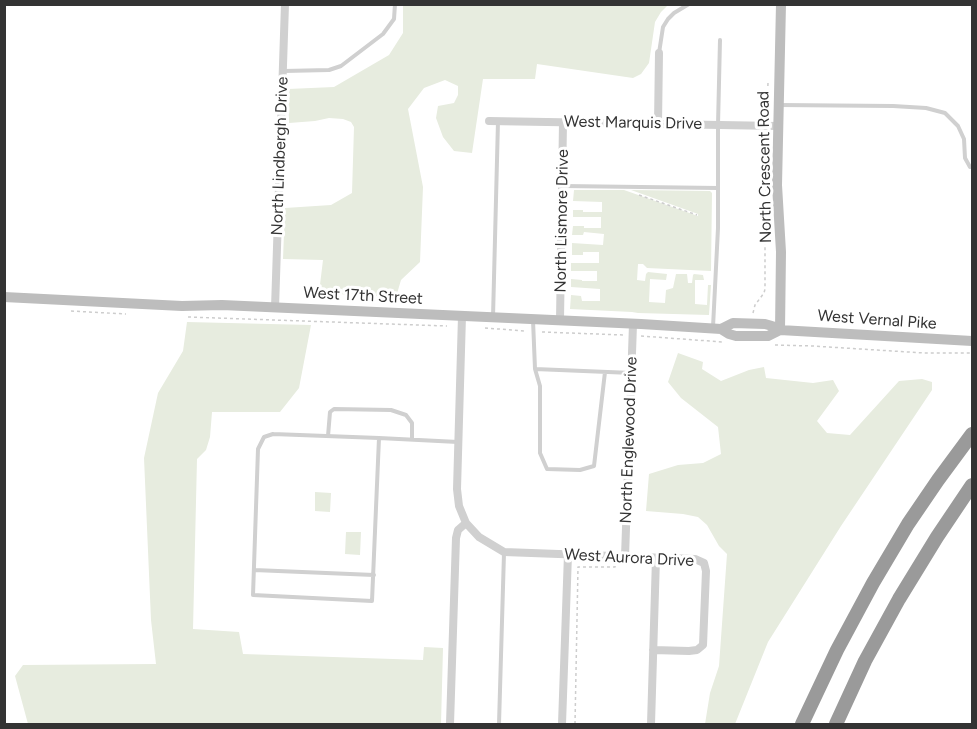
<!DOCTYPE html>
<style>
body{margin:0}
#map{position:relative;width:977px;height:729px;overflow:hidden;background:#fff;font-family:Figtree,sans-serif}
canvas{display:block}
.frame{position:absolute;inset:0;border:6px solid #333;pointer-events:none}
</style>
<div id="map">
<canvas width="977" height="729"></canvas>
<div class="frame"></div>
</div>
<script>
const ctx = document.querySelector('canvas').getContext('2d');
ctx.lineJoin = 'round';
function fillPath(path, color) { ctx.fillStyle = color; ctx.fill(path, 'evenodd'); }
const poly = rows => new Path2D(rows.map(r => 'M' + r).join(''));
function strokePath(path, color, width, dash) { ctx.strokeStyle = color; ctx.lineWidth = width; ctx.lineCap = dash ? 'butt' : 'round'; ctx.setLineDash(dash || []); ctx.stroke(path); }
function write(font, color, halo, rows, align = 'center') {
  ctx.font = font + ' Figtree,sans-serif'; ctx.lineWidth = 6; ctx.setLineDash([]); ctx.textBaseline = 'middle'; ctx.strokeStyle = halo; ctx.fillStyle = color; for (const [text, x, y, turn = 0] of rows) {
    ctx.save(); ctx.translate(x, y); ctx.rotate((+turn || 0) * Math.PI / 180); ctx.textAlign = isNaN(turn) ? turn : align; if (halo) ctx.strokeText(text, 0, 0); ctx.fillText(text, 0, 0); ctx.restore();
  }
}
fillPath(poly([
 [403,5,668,5,661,12,655,22,649,63,641,74,633,78,537,64,535,79,483,79,472,153,454,151,443,137,436,118,438,106,454,103,458,95,458,86,445,80,424,88,408,109,423,187,420,262,401,280,396,297,319,293,323,260,283,259,285,208,331,205,352,193,354,127,351,122,343,119,329,118,315,121,289,123,288,89,334,87,389,55,403,33],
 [574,190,624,190,698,216,698,214,631,190,710,191,712,193,711,271,647,268,643,264,638,264,637,280,645,281,646,274,648,272,667,274,666,280,650,279,649,302,665,303,666,290,673,288,676,274,687,274,688,283,692,283,693,275,694,274,703,275,704,280,695,280,695,304,707,305,708,285,711,285,709,315,638,313,632,312,570,309,571,295,581,296,582,301,600,301,600,289,571,287,571,279,582,280,582,281,597,281,597,271,571,271,571,263,599,263,599,252,583,252,583,255,572,255,572,243,603,245,604,234,584,232,583,235,572,235,573,226,584,226,584,228,601,228,601,217,573,217,573,210,583,210,583,212,602,212,602,202,573,201],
 [187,322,311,325,299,388,280,412,212,412,210,437,206,450,197,459,193,629,239,632,243,654,423,660,424,647,443,648,441,724,28,724,15,676,23,665,156,664,151,620,144,458,158,393,183,351],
 [678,353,703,362,702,369,721,381,749,370,764,367,766,378,813,383,833,380,839,391,817,421,827,433,850,435,899,381,922,379,932,382,932,390,841,526,768,642,735,724,705,724,710,693,719,666,727,554,719,546,707,525,698,517,683,514,646,511,649,474,678,465,703,463,721,454,718,427,681,398,668,382],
 [315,492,331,493,330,512,315,511],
 [346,532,361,532,360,555,345,554]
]), '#e7ecdf');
strokePath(poly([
 [767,116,768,82],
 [639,195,697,215],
 [71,311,126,314],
 [753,313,755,305,764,293,765,289,765,233,767,136],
 [188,317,447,326],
 [485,328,525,331],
 [542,332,624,335],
 [641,336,723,342],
 [775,345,813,346,924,353,972,353],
 [575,724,578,567,615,567,615,565]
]), '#cdcdcd', 1.5, [3, 3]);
strokePath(poly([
 [659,53,663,27,668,19,674,13,689,4],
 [284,71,329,70,341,66,383,34,394,19,395,4],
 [779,105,893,106,926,108,945,113,958,126,964,139,965,158,970,167],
 [563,186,718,188],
 [493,317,498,121],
 [533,320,535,369,632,373],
 [713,327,718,228,718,125,720,40],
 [535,369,540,386,540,453,547,469,580,470,594,466,605,372],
 [273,434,379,438,372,601,253,595,258,449,264,437,273,434],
 [328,436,330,412,334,409,391,410,406,415,412,423,412,439],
 [379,438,458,442],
 [254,570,374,575],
 [499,724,504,553]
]), '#d0d0d0', 4);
strokePath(poly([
 [489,121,778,126],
 [658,124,659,53],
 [275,308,285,4],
 [462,316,457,489,459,506,466,523,479,537,504,552,695,559,704,563,706,571,703,645,697,650,689,651,653,650],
 [560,320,563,122],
 [625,557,633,324],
 [450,724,456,538,458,530,466,523],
 [562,724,568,554],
 [651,724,656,558]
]), '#d0d0d0', 8);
strokePath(poly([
 [4,297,182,306,222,305,641,324,721,329,729,334,736,336,768,336,780,330],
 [721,329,733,323,765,324,772,326,780,330,972,341],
 [780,330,781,252,777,185,781,4]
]), '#bdbdbd', 10);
strokePath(poly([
 [802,724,837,650,873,583,908,524,938,480,972,434],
 [836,724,865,661,899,599,937,537,972,485]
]), '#9a9a9a', 14);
write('16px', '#333', '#fff', [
 ["West Marquis Drive",633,123,1],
 ["North Lindbergh Drive",280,156,-88],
 ["North Crescent Road",765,167,-91],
 ["North Lismore Drive",562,221,-89],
 ["West 17th Street",363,296,3],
 ["West Vernal Pike",877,320,4],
 ["North Englewood Drive",629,440,-88],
 ["West Aurora Drive",629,558,3]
]);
</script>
